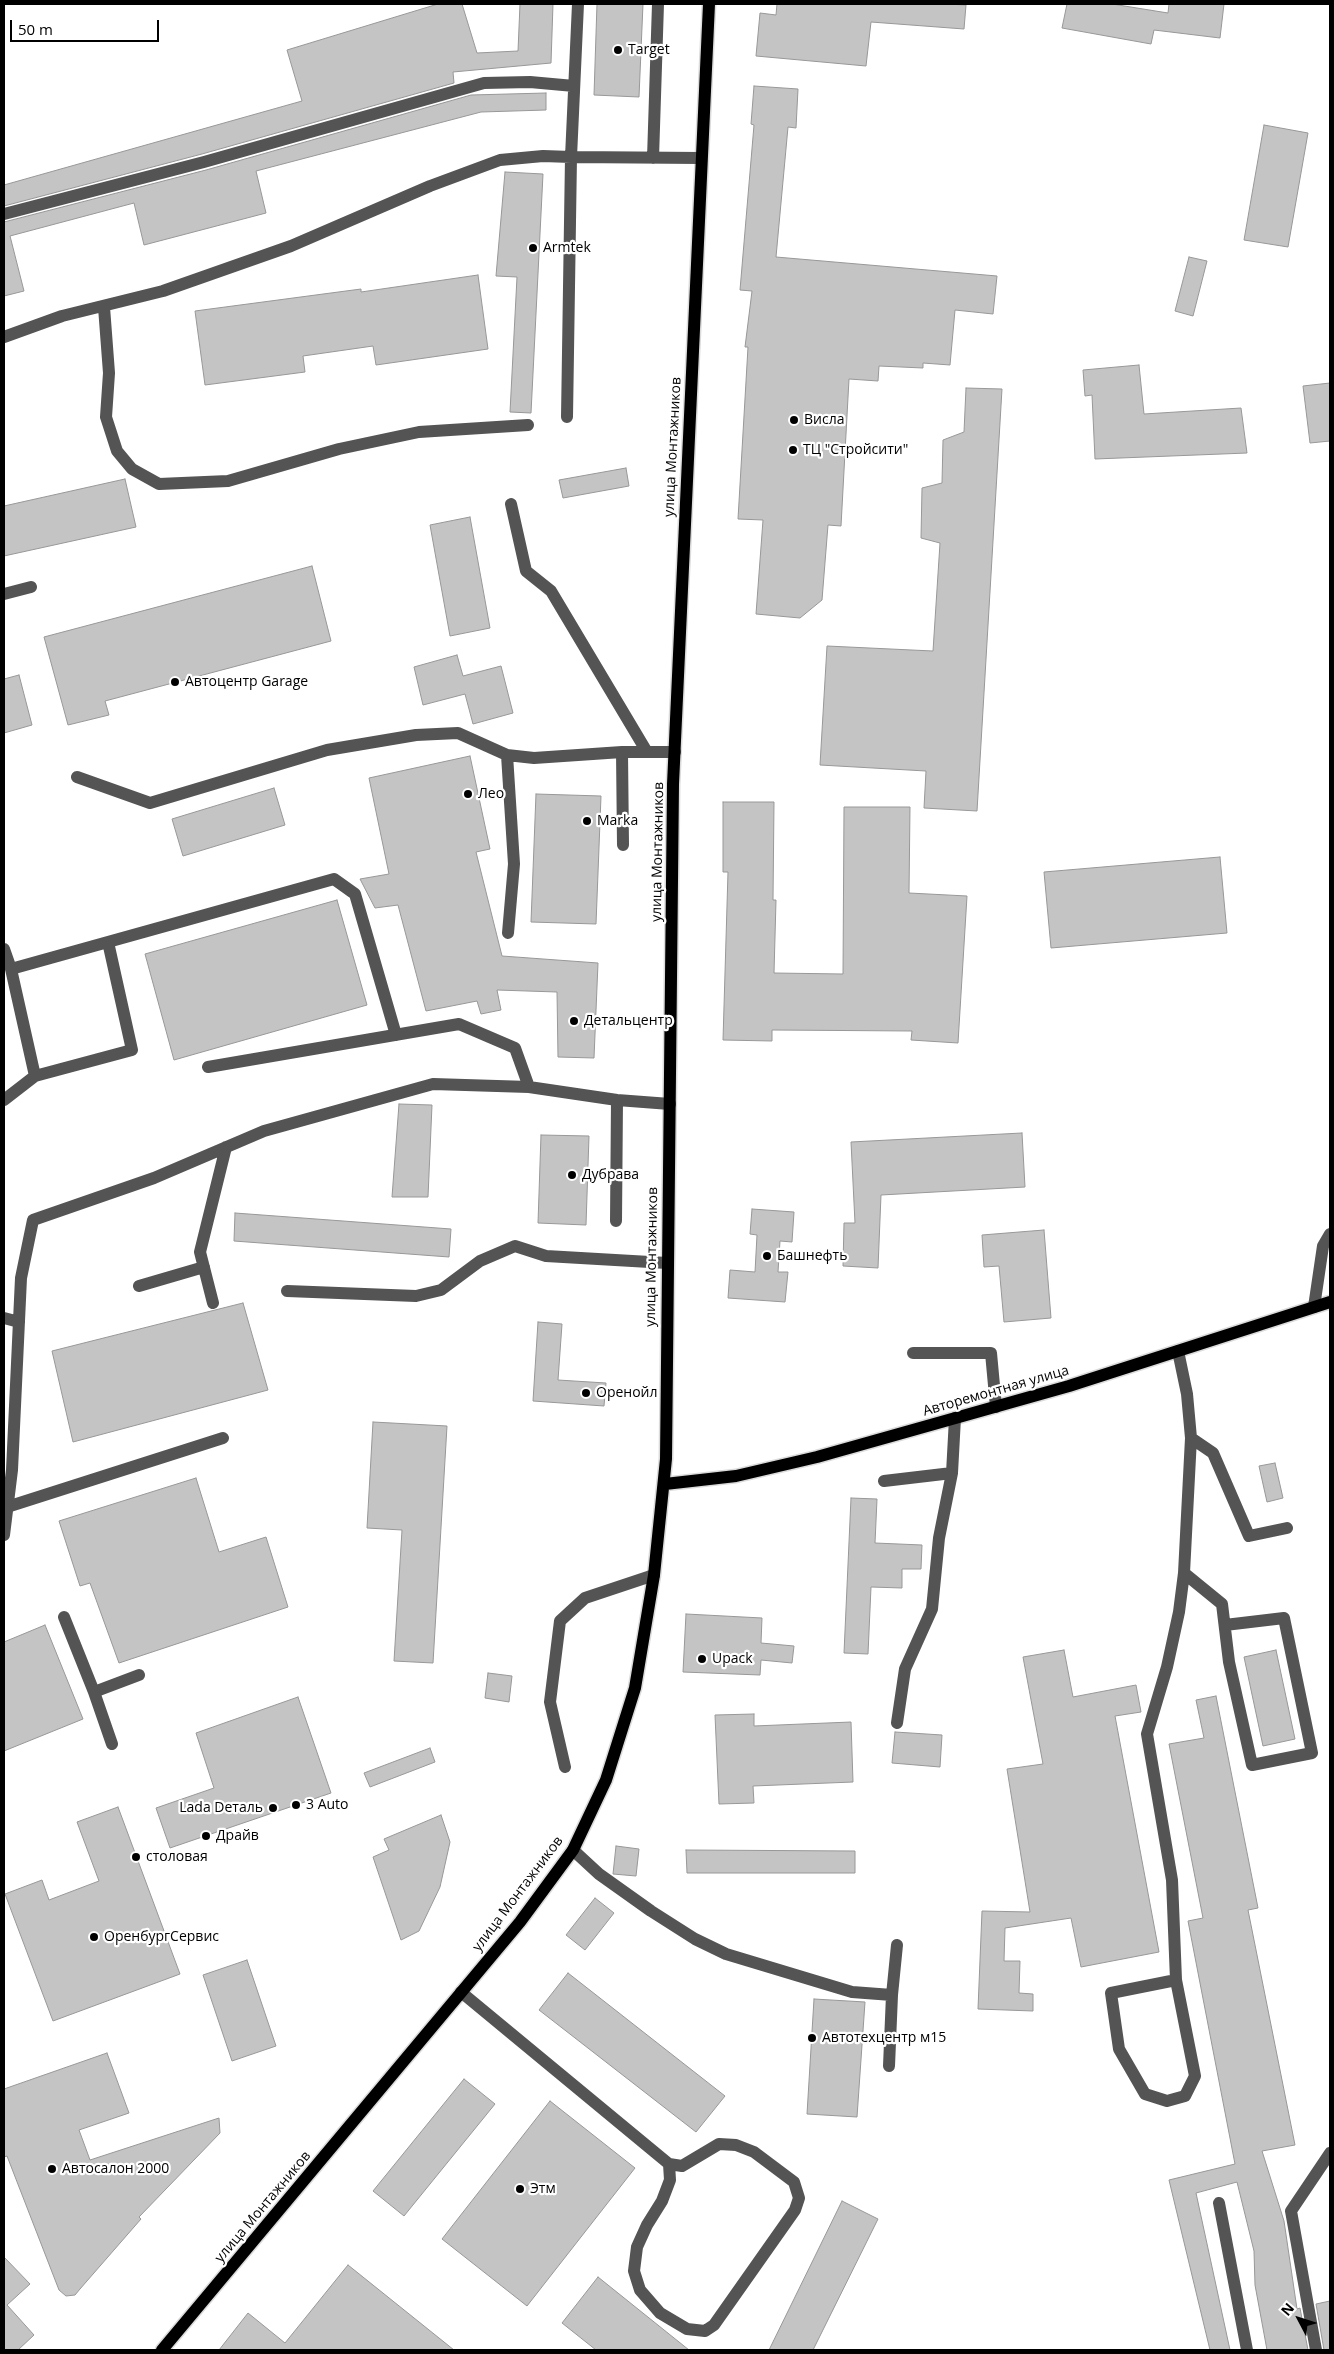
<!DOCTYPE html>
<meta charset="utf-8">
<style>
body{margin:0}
#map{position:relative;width:1334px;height:2354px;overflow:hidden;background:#fff;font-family:"Open Sans",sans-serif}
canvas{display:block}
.frame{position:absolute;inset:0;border:5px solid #000;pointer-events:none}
.north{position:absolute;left:1274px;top:2294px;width:50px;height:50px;-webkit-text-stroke:4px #fff;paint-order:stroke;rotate:310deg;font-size:14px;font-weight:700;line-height:20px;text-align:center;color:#000}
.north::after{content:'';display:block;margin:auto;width:18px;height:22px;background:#000;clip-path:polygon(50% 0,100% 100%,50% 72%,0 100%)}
.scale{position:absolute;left:10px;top:20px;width:149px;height:22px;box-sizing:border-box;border:2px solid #000;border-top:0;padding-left:6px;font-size:15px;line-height:18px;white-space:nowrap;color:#000;-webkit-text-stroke:4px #fff;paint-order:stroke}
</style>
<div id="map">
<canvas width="1334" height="2354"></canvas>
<div class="frame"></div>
<div class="north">N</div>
<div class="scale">50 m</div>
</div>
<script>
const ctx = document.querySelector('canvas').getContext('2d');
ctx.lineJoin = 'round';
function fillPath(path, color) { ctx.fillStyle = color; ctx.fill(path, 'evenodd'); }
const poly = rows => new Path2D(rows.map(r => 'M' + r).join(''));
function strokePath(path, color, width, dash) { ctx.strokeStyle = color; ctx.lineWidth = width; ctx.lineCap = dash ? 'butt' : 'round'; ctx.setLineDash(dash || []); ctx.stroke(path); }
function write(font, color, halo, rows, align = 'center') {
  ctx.font = font + ' "Open Sans",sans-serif'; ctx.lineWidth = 4.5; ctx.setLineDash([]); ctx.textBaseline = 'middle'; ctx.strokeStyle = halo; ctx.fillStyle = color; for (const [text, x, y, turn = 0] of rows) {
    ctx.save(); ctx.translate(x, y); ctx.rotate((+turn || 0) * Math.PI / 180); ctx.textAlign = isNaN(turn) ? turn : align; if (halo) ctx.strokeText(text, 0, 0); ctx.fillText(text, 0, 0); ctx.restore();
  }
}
const building = poly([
 [438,4,462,4,477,53,518,51,520,4,553,4,551,63,453,72,454,83,202,154,4,206,4,185,302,101,287,50,438,4],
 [597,4,643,4,639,97,594,95,597,4],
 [777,4,947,4,966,5,964,29,871,22,866,66,756,56,760,13,776,15,777,4],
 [1067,4,1112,4,1168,13,1169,4,1224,4,1220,38,1154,30,1151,44,1062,28,1067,4],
 [754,86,798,89,796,128,788,127,776,257,997,276,993,314,955,310,950,365,923,363,923,368,879,366,878,381,849,379,841,526,828,525,822,600,800,618,756,614,763,520,738,519,748,347,745,347,752,291,740,290,754,125,751,124,754,86],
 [546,93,546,110,481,112,256,171,266,213,144,245,134,203,10,236,24,291,4,296,4,222,206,170,471,95,546,93],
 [1264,125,1308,133,1288,247,1244,240,1264,125],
 [505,172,543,174,531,413,510,412,517,277,496,276,505,172],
 [1189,257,1207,261,1193,316,1175,311,1189,257],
 [478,275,488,349,376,365,373,346,303,356,305,372,205,385,195,311,361,289,361,292,478,275],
 [1139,365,1144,414,1241,408,1247,453,1095,459,1092,395,1085,396,1083,370,1139,365],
 [1330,383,1330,441,1310,443,1303,386,1330,383],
 [966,388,1002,389,977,811,924,808,926,771,820,765,827,646,933,651,940,543,921,538,922,488,942,483,943,440,964,432,966,388],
 [626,468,629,486,563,498,559,480,626,468],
 [125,479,136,527,4,556,4,506,125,479],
 [470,517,490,628,450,636,430,525,470,517],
 [312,566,331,641,105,701,109,715,68,725,44,637,312,566],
 [457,655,463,676,501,666,513,713,473,724,465,694,423,705,414,667,457,655],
 [19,675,32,725,4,733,4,679,19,675],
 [470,756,490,849,476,852,502,956,598,963,594,1058,558,1057,557,992,497,990,501,1010,481,1014,477,1001,426,1011,398,905,375,908,360,879,389,874,369,778,470,756],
 [274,788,285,825,183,856,172,819,274,788],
 [536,794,601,796,596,924,531,922,536,794],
 [723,802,774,802,773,900,776,900,774,973,843,974,844,807,910,807,909,893,967,896,958,1043,911,1040,912,1031,772,1030,772,1041,723,1040,728,872,723,872,723,802],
 [1220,857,1227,933,1051,948,1044,872,1220,857],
 [337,900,367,1005,174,1060,145,954,337,900],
 [399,1104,432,1105,428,1197,392,1197,399,1104],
 [1022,1133,1025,1187,881,1195,878,1268,843,1266,844,1223,855,1223,851,1142,1022,1133],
 [541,1135,589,1136,586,1225,538,1223,541,1135],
 [752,1209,794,1212,792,1242,780,1241,778,1272,788,1272,785,1302,728,1298,730,1270,755,1272,757,1235,750,1234,752,1209],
 [235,1213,451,1229,449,1257,234,1241,235,1213],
 [1044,1230,1051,1318,1004,1322,999,1266,984,1267,982,1235,1044,1230],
 [243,1303,268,1390,73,1442,52,1351,243,1303],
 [538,1322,562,1324,558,1380,606,1383,604,1406,533,1401,538,1322],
 [373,1422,447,1426,433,1663,394,1661,402,1530,367,1528,373,1422],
 [1275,1463,1283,1498,1267,1502,1259,1466,1275,1463],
 [196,1478,219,1552,266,1537,288,1607,119,1663,90,1583,80,1586,59,1521,196,1478],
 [851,1498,877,1499,875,1543,922,1545,921,1569,902,1569,902,1588,871,1587,868,1654,844,1653,851,1498],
 [686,1614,762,1618,761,1643,794,1646,792,1663,761,1660,760,1675,683,1672,686,1614],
 [45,1625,83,1719,4,1751,4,1642,45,1625],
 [1064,1650,1073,1697,1136,1685,1141,1712,1115,1716,1159,1952,1081,1967,1071,1918,1005,1928,1004,1961,1020,1961,1019,1993,1033,1994,1033,2011,978,2009,982,1911,1030,1912,1007,1769,1043,1764,1023,1657,1064,1650],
 [1276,1650,1295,1739,1263,1746,1244,1657,1276,1650],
 [488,1673,512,1676,509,1702,485,1698,488,1673],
 [1216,1696,1258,1908,1248,1910,1295,2145,1262,2151,1284,2221,1297,2309,1300,2308,1308,2350,1267,2350,1255,2285,1254,2251,1237,2182,1196,2193,1230,2350,1210,2350,1169,2180,1235,2164,1188,1921,1203,1918,1169,1744,1204,1738,1196,1700,1216,1696],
 [298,1697,331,1793,170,1848,156,1808,214,1788,196,1733,298,1697],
 [754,1714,754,1726,851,1722,853,1782,753,1786,754,1803,719,1804,715,1715,754,1714],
 [895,1732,942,1735,940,1767,892,1763,895,1732],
 [430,1748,435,1762,370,1787,364,1773,430,1748],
 [118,1807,180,1974,53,2021,5,1894,42,1880,49,1900,99,1881,77,1822,118,1807],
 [441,1815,450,1842,440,1887,419,1931,401,1940,373,1857,389,1850,384,1839,441,1815],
 [616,1846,639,1849,636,1876,613,1874,616,1846],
 [686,1850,855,1851,855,1873,687,1873,686,1850],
 [595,1898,614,1913,585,1950,566,1935,595,1898],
 [247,1960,276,2046,232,2061,203,1975,247,1960],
 [568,1973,725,2096,696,2132,539,2010,568,1973],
 [814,1999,865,2002,857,2117,807,2114,814,1999],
 [107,2053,129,2113,79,2130,90,2160,219,2118,220,2133,139,2217,141,2219,80,2289,75,2295,66,2296,59,2290,7,2156,4,2157,4,2089,107,2053],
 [464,2079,495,2104,404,2216,373,2191,464,2079],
 [550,2101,635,2168,527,2306,442,2239,550,2101],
 [842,2201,878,2219,813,2350,769,2350,842,2201],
 [4,2257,30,2284,7,2305,34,2335,18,2350,4,2350,4,2257],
 [348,2265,454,2350,219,2350,248,2313,285,2343,348,2265],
 [598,2277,689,2350,596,2350,562,2323,598,2277],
 [1330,2301,1330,2350,1324,2350,1316,2304,1330,2301]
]);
fillPath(building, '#c4c4c4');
strokePath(building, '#989898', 1);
const major = poly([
 [665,1484,736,1476,817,1457,1069,1386,1330,1302],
 [162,2350,520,1922,573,1850,606,1780,635,1688,654,1575,666,1459,673,784,709,4]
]);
strokePath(major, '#dbdbdb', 15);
strokePath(poly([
 [653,158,658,4],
 [4,214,204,162,484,83,530,82,574,86],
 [104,307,109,373,106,417,117,451,132,469,159,484,228,481,339,449,419,432,528,425],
 [4,337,62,316,163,291,291,246,430,186,500,160,543,156,571,157,578,4],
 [567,417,571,157,701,158],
 [511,504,526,571,551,591,647,752],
 [4,594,31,587],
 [622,752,623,845],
 [507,755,514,864,508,933],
 [77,777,150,803,327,750,416,735,458,733,507,755,534,758,622,752,675,752],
 [4,949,11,969,334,879,355,894,396,1035],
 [208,1067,459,1024,515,1048,529,1087],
 [35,1076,132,1050,108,942],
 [4,1100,35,1076,11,969],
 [616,1221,617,1100],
 [139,1286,204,1267],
 [287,1291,416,1296,441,1290,480,1261,515,1246,546,1256,667,1263],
 [213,1303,200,1252,226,1147],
 [1314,1307,1323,1246,1330,1234],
 [4,1318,19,1322],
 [913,1353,991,1353,996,1407],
 [1191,1438,1213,1453,1249,1536,1287,1528],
 [884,1481,952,1473,955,1418],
 [7,1507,223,1438],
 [4,1535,12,1470,21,1278,33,1220,154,1178,264,1131,433,1084,529,1087,617,1100,670,1104],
 [1184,1573,1222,1604,1229,1662,1252,1765,1312,1753,1284,1618,1225,1625],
 [64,1617,94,1692,139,1675],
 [94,1692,112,1744],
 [897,1723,905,1669,932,1609,939,1538,952,1473],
 [565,1767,550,1702,560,1621,585,1598,654,1575],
 [573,1850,599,1874,651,1911,695,1939,726,1954,852,1992,892,1995,889,2066],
 [1176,1980,1111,1993,1119,2049,1145,2094,1167,2101,1185,2096,1195,2076,1176,1980,1172,1880,1147,1734,1167,1667,1179,1612,1184,1573,1191,1438,1187,1394,1178,1351],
 [461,1992,669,2164,682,2166,719,2144,736,2145,754,2152,794,2182,799,2198,795,2210,714,2325,705,2331,687,2329,660,2313,640,2290,634,2271,637,2247,647,2225,662,2201,670,2180,669,2164],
 [892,1995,897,1945],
 [1219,2203,1247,2350],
 [1316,2350,1291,2211,1330,2153]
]), '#545454', 12);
strokePath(major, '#000', 12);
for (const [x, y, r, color] of [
 [618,50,5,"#000"],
 [533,248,5,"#000"],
 [794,420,5,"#000"],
 [793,450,5,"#000"],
 [175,682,5,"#000"],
 [468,794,5,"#000"],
 [587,821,5,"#000"],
 [574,1021,5,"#000"],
 [572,1175,5,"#000"],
 [767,1256,5,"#000"],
 [586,1393,5,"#000"],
 [702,1659,5,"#000"],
 [296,1805,5,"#000"],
 [273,1808,5,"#000"],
 [206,1836,5,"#000"],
 [136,1857,5,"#000"],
 [94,1937,5,"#000"],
 [812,2038,5,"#000"],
 [52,2169,5,"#000"],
 [520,2189,5,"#000"]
]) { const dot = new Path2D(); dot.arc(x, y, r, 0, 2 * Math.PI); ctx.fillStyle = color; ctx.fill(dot); strokePath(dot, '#fff', 2); }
write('14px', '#000', '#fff', [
 ["Target",628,50],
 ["Armtek",543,248],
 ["Висла",804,420],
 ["ТЦ \"Стройсити\"",803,450],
 ["Автоцентр Garage",185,682],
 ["Лео",478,794],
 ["Marka",597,821],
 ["Детальцентр",584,1021],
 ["Дубрава",582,1175],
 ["Башнефть",777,1256],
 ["Оренойл",596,1393],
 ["Upack",712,1659],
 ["3 Auto",306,1805],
 ["Lada Dеталь",263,1808,"right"],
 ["Драйв",216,1836],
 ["столовая",146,1857],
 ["ОренбургСервис",104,1937],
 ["Автотехцентр м15",822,2038],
 ["Автосалон 2000",62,2169],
 ["Этм",530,2189]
], 'left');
write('14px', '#000', '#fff', [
 ["улица Монтажников",673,447,-87],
 ["улица Монтажников",658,852,-89],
 ["улица Монтажников",652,1257,-89],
 ["Авторемонтная улица",996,1391,-16],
 ["улица Монтажников",518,1894,-53],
 ["улица Монтажников",263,2207,-50]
]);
</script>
